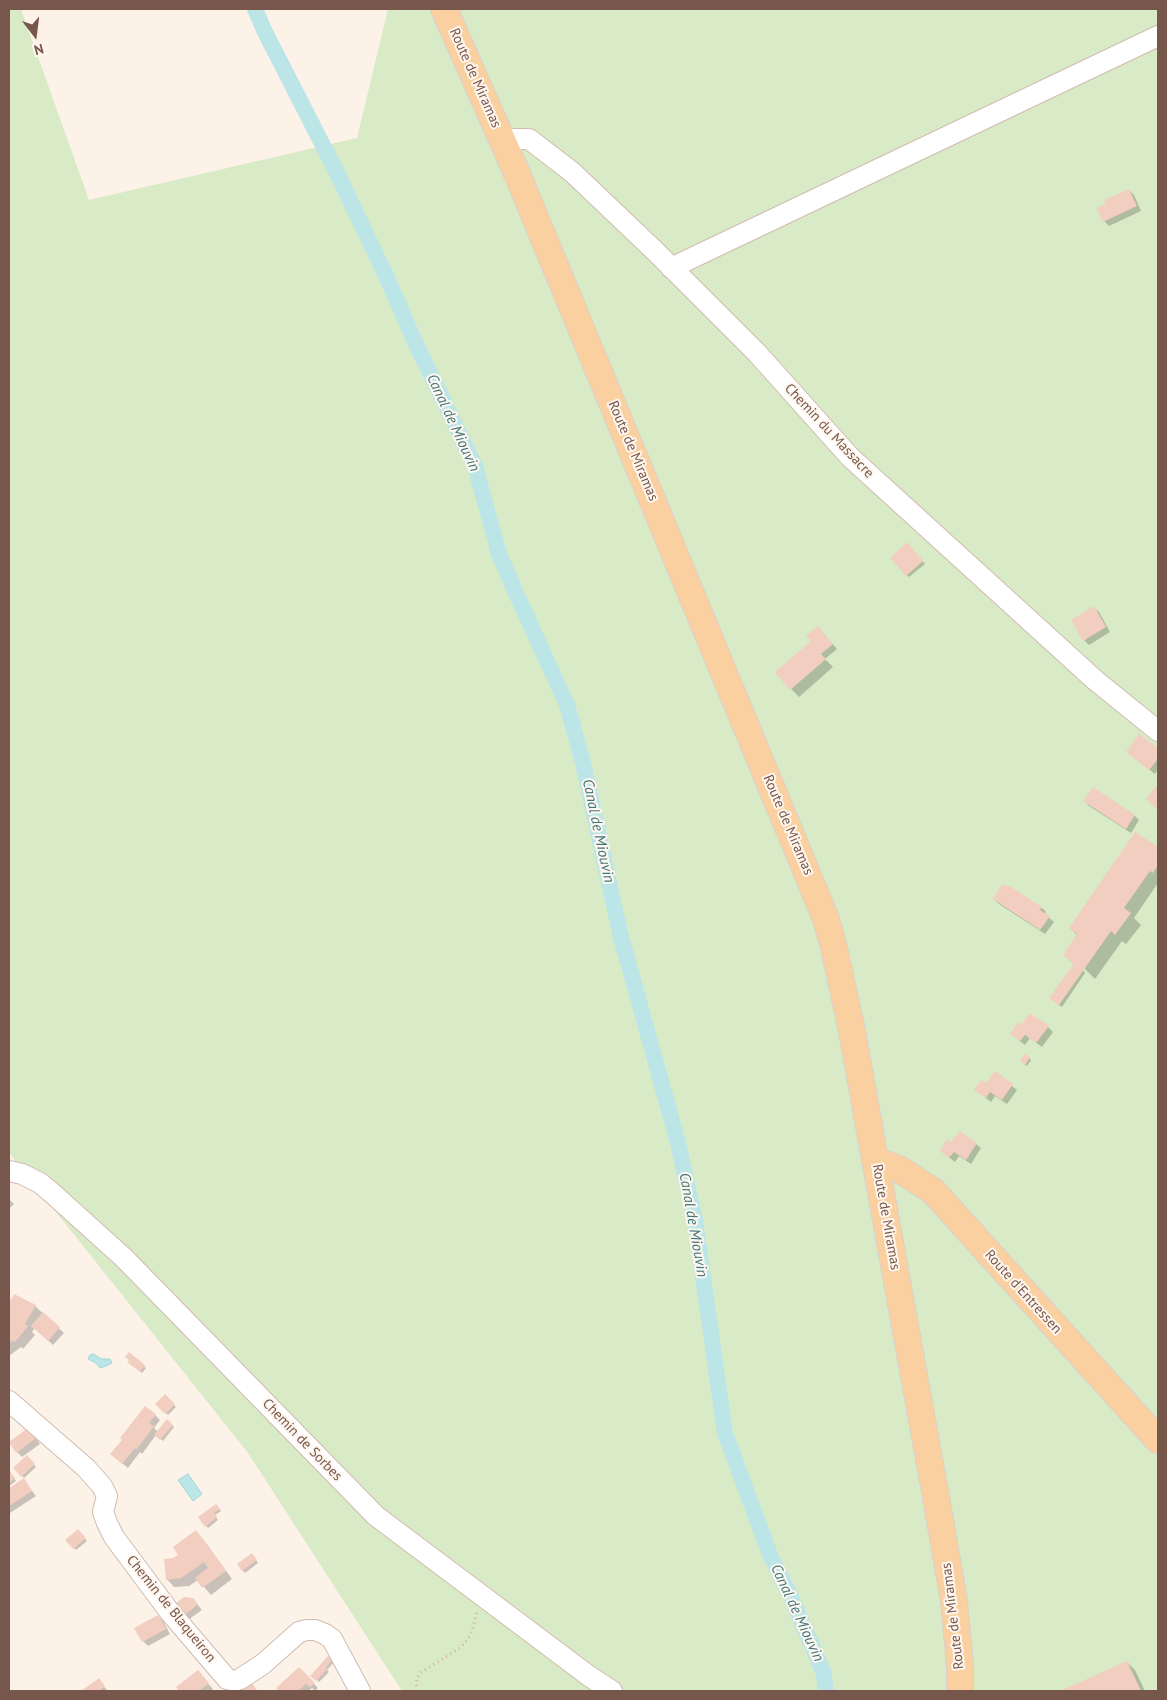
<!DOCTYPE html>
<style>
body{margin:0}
#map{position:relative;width:1167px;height:1700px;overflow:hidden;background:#fcf2e8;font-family:"PT Sans",sans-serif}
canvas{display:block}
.frame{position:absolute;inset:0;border:10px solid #77574b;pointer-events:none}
.north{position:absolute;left:10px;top:10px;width:50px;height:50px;-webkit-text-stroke:4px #fff7ef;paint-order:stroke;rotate:165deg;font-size:14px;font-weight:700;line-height:20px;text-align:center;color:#77574b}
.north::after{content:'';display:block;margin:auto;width:18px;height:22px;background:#77574b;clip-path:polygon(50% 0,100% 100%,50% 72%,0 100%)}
</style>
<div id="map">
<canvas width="1167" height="1700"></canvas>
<div class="frame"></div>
<div class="north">N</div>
</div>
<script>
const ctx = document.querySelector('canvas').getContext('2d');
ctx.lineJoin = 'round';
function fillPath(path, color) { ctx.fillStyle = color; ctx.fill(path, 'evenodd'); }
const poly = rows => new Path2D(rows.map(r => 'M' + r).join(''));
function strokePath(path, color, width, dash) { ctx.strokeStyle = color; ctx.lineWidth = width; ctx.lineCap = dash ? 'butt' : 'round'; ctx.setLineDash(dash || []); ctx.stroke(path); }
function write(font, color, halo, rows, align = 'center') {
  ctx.font = font + ' "PT Sans",sans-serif'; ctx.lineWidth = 4; ctx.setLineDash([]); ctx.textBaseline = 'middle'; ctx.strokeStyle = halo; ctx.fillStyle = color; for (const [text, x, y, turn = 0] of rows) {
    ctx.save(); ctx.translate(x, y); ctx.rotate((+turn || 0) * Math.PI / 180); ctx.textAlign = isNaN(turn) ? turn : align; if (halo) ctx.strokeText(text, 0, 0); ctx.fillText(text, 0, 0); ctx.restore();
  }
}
fillPath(poly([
 [9,9,21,9,89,200,357,138,388,9,1158,9,1158,1691,402,1691,248,1453,9,1153]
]), '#d9ebc6');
const water = poly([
 [93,1354,102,1359,110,1359,112,1363,106,1366,100,1368,96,1363,88,1359,90,1355,93,1354],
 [188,1474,202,1494,193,1501,178,1480,188,1474]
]);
fillPath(water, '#bce5e7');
strokePath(water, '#a2d6d8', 1);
fillPath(poly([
 [1129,190,1134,195,1141,211,1109,226,1104,221,1107,205],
 [907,544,925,564,909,577,891,558],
 [1094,608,1099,612,1110,632,1089,645,1084,640],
 [822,632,837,649,825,659,833,667,799,697,776,673],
 [1139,735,1158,749,1158,769,1155,774,1132,756],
 [1093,788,1135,816,1139,820,1131,833,1089,806,1085,801],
 [1145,839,1158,848,1158,883,1134,918,1141,925,1126,944,1122,941,1095,979,1080,964,1079,966,1085,973,1062,1007,1052,1000,1075,965,1064,955,1077,935,1070,928],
 [994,899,1042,908,1046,912,1045,914,1054,922,1045,934,999,904],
 [1022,1027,1048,1027,1053,1032,1042,1047,1030,1038,1025,1045,1016,1038],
 [1029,1058,1031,1060,1027,1066,1023,1063],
 [995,1073,1017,1090,1007,1104,995,1096,991,1102,976,1090,986,1085],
 [951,1144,976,1144,981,1148,971,1164,959,1156,955,1162,946,1155],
 [9,1199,14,1204,9,1209],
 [14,1296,35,1306,64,1333,53,1345,35,1328,32,1332,35,1335,23,1349,21,1347,9,1356,9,1305],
 [129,1354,146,1368,142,1373,131,1364],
 [165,1396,176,1407,168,1415,157,1404],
 [155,1415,160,1420,154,1428,158,1432,167,1421,174,1427,163,1441,156,1435,142,1454,140,1452,128,1468,117,1459],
 [33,1434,40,1444,22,1457,17,1452],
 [27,1457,36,1467,24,1478,15,1468],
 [9,1472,16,1481,9,1486],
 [24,1480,36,1496,10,1513,9,1489],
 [218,1507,221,1511,215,1515,218,1520,208,1528,199,1517],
 [78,1531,87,1541,76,1550,67,1540],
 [196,1532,203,1539,232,1579,211,1595,198,1580,189,1586,174,1587,167,1579,180,1555],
 [254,1557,258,1563,245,1573,239,1565],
 [193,1599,202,1610,185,1622,180,1618],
 [158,1616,163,1621,170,1634,148,1646,143,1641,136,1629],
 [329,1657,334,1662,327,1670,329,1672,319,1682,312,1676],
 [1127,1662,1135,1670,1145,1691,1061,1691],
 [299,1668,318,1688,315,1691,312,1688,308,1691,281,1691,278,1688],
 [202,1677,213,1689,210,1691,181,1691,178,1688],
 [98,1680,108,1691,83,1691]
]), '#0003');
strokePath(poly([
 [255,9,264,30,336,171,387,278,415,342,475,466,499,554,515,591,567,705,583,763,620,933,678,1143,695,1220,725,1433,770,1555,791,1597,823,1671,826,1691]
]), '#bce5e7', 16);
fillPath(poly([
 [1129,189,1137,206,1103,222,1096,208,1106,204,1104,200],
 [907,542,923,561,906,576,890,558],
 [1094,606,1106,627,1083,641,1071,620],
 [818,626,833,644,821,654,826,659,790,690,775,672,811,641,806,636],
 [1139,734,1158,748,1158,759,1149,770,1126,752],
 [1158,784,1158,810,1146,799],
 [1093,787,1135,815,1126,829,1083,801],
 [1135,832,1158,847,1158,865,1153,873,1150,871,1124,908,1131,913,1115,935,1111,931,1059,1005,1049,998,1074,964,1063,955,1077,934,1069,928],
 [1002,884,1011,887,1042,907,1040,910,1050,916,1040,930,993,899],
 [1030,1013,1049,1026,1036,1043,1025,1035,1020,1041,1010,1034,1018,1022,1021,1025],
 [1024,1054,1030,1057,1025,1065,1020,1061],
 [995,1071,1013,1084,1002,1100,990,1092,986,1098,974,1090,981,1080,986,1083],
 [960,1131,977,1143,966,1160,954,1152,949,1158,940,1151,947,1139,951,1142],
 [14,1294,36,1305,25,1324,28,1326,15,1342,13,1340,9,1343,9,1303],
 [43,1312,60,1327,48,1341,31,1326],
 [129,1352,145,1365,140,1372,127,1362,129,1360,125,1357],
 [165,1394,175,1404,165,1414,155,1404],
 [145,1406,156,1414,149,1423,154,1426,136,1450,135,1448,122,1464,110,1454,122,1440,120,1438],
 [167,1419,173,1425,160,1440,154,1435],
 [28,1428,36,1438,16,1453,9,1442],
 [27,1455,35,1464,21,1477,13,1468],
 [9,1470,15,1478,9,1483],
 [24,1478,32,1491,9,1506,9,1488],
 [216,1504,220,1509,214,1513,217,1517,205,1527,198,1517],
 [78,1529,86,1538,73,1549,65,1540],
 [196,1530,226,1571,202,1588,195,1578,208,1568,204,1562,181,1578,166,1580,164,1559,173,1558,178,1555,173,1547],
 [252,1553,257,1560,242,1571,237,1564],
 [184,1597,193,1598,198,1604,180,1619,171,1607],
 [158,1615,166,1629,142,1642,134,1628],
 [328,1656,333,1659,326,1667,327,1669,316,1681,310,1676],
 [1127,1661,1141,1691,1060,1691],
 [299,1667,315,1683,310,1687,306,1684,298,1691,279,1691,276,1688],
 [198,1670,209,1683,199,1691,179,1691,176,1687],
 [99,1678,105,1686,100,1690,101,1691,81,1691],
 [252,1683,257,1690,256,1691,241,1691]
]), '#f2cec0');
const minor = poly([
 [503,143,513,139,529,139,572,172,655,251,757,353,850,457,1095,680,1158,731],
 [671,268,1158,36],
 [9,1171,22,1174,40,1183,52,1193,124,1258,376,1516,589,1676,612,1691],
 [9,1401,86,1468,102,1486,107,1496,103,1512,107,1523,114,1537,169,1611,227,1679,234,1681,240,1679,263,1664,299,1632,307,1630,315,1630,325,1634,332,1639,360,1691]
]);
const major = poly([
 [444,9,515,169,826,919,833,944,851,1026,937,1503,954,1601,960,1666,960,1691],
 [875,1160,899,1169,933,1191,1158,1440]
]);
strokePath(minor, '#d1bbb0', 22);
strokePath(major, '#d9d0cd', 28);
strokePath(poly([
 [418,1691,416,1684,417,1678,420,1673,460,1648,468,1639,472,1631,477,1612]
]), '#d7b1a2', 3, [1, 4]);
strokePath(minor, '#fff', 20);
strokePath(major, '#fad0a1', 26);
write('14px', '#77574b', '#fff7ef', [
 ["Route de Miramas",475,78,66],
 ["Chemin du Massacre",829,431,47],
 ["Route de Miramas",633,451,67],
 ["Route de Miramas",788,825,67],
 ["Route de Miramas",886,1217,80],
 ["Route d'Entressen",1023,1292,48],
 ["Chemin de Sorbes",302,1440,46],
 ["Chemin de Blaqueiron",171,1609,51],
 ["Route de Miramas",953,1616,-97]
]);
write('italic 15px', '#3f787c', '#fff7ef', [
 ["Canal de Miouvin",453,423,65],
 ["Canal de Miouvin",598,831,78],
 ["Canal de Miouvin",693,1225,80],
 ["Canal de Miouvin",797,1613,65]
]);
</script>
